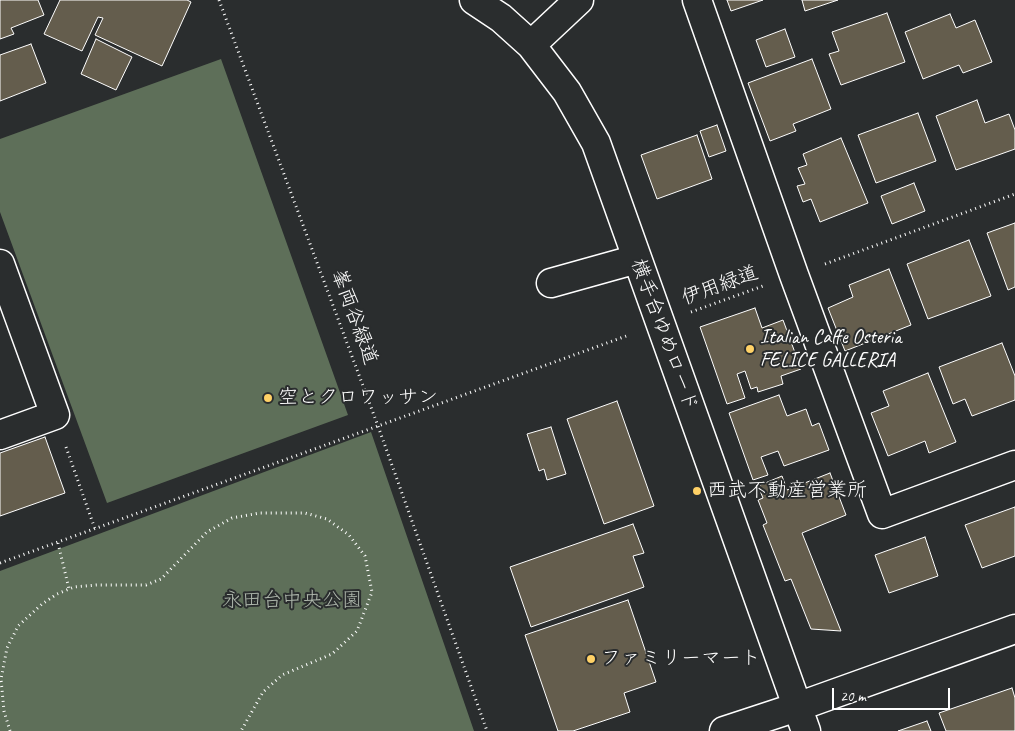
<!DOCTYPE html>
<meta charset="utf-8">
<style>
body{margin:0}
#map{position:relative;width:1015px;height:731px;overflow:hidden;background:#2a2d2e;font-family:Caveat,sans-serif}
canvas{display:block}
.scale{position:absolute;left:832px;top:688px;width:118px;height:22px;box-sizing:border-box;border:2px solid #fff;border-top:0;padding-left:6px;font-size:15px;line-height:18px;white-space:nowrap;color:#fff;-webkit-text-stroke:4px #2a2d2e;paint-order:stroke}
</style>
<div id="map">
<canvas width="1015" height="731"></canvas>
<div class="scale">20 m</div>
</div>
<script>
const ctx = document.querySelector('canvas').getContext('2d');
ctx.lineJoin = 'round';
function fillPath(path, color) { ctx.fillStyle = color; ctx.fill(path, 'evenodd'); }
const poly = rows => new Path2D(rows.map(r => 'M' + r).join(''));
function strokePath(path, color, width, dash) { ctx.strokeStyle = color; ctx.lineWidth = width; ctx.lineCap = dash ? 'butt' : 'round'; ctx.setLineDash(dash || []); ctx.stroke(path); }
function write(font, color, halo, rows, align = 'center') {
  ctx.font = font + ' Caveat,"Klee One",sans-serif'; ctx.lineWidth = 4; ctx.setLineDash([]); ctx.textBaseline = 'middle'; ctx.strokeStyle = halo; ctx.fillStyle = color; for (const [text, x, y, turn = 0] of rows) {
    ctx.save(); ctx.translate(x, y); ctx.rotate((+turn || 0) * Math.PI / 180); ctx.textAlign = isNaN(turn) ? turn : align; if (halo) ctx.strokeText(text, 0, 0); ctx.fillText(text, 0, 0); ctx.restore();
  }
}
fillPath(poly([
 [221,59,348,415,107,503,0,212,0,139],
 [371,432,474,731,0,731,0,571]
]), '#5e6f59');
const building = poly([
 [0,0,38,0,44,15,11,28,14,34,0,39,0,0],
 [60,0,187,0,191,2,162,66,95,35,103,18,98,17,82,51,44,34,60,0],
 [727,0,763,0,731,11,727,0],
 [802,0,838,0,805,11,802,0],
 [887,13,905,62,841,85,829,54,839,51,832,32,887,13],
 [950,14,956,28,975,20,992,62,963,73,959,65,923,79,905,32,950,14],
 [785,29,795,57,766,67,756,40,785,29],
 [96,39,132,57,116,90,81,74,96,39],
 [31,44,46,83,0,101,0,55,31,44],
 [812,59,831,109,793,124,796,131,770,141,748,83,812,59],
 [977,100,985,123,1009,114,1015,130,1015,149,956,170,936,116,977,100],
 [918,113,936,161,876,183,858,135,918,113],
 [717,125,726,151,709,157,700,131,717,125],
 [697,135,712,179,657,199,641,155,697,135],
 [841,138,868,203,820,222,811,199,803,202,797,186,805,184,798,168,807,165,803,154,841,138],
 [914,183,925,211,892,224,881,196,914,183],
 [1015,223,1015,287,1008,290,987,233,1015,223],
 [969,240,991,296,928,319,907,264,969,240],
 [889,269,911,325,845,351,828,308,853,297,849,285,889,269],
 [755,308,762,328,783,320,801,369,781,376,783,384,758,392,757,387,751,389,745,371,737,374,745,398,727,404,700,327,755,308],
 [1002,343,1015,376,1015,400,972,416,965,399,953,404,939,367,1002,343],
 [928,373,956,442,929,453,925,441,888,456,871,413,889,406,883,391,928,373],
 [779,395,787,416,806,409,812,426,819,423,829,450,784,466,778,451,761,457,768,475,753,480,729,413,779,395],
 [617,401,654,506,604,524,567,419,617,401],
 [551,427,566,474,547,480,544,469,539,471,527,434,551,427],
 [45,437,65,493,0,516,0,453,45,437],
 [830,473,846,515,802,533,841,631,811,629,791,579,785,581,763,525,767,523,758,500,763,498,758,486,782,476,787,490,830,473],
 [1015,507,1015,556,982,568,965,525,1015,507],
 [633,524,644,553,633,556,644,587,531,627,510,567,633,524],
 [925,537,938,576,889,593,875,555,925,537],
 [628,600,656,682,624,693,630,712,573,731,558,731,525,635,628,600],
 [1012,688,1015,698,1015,731,946,731,939,713,1012,688],
 [927,721,931,731,898,731,927,721]
]);
fillPath(building, '#645d4d');
strokePath(building, '#fff', 1);
const minor = poly([
 [474,0,501,18,531,45,567,92,596,143,806,731],
 [697,0,794,275,882,514,1015,465],
 [531,45,579,0],
 [0,264,55,415,0,435],
 [551,283,637,259],
 [724,731,797,707,1015,629]
]);
strokePath(minor, '#fff', 31);
strokePath(poly([
 [219,0,378,426,487,731],
 [825,264,1015,194],
 [691,312,763,286],
 [66,447,95,529],
 [58,543,69,589],
 [0,563,629,335],
 [10,731,4,711,1,679,7,648,18,626,42,604,57,594,74,587,96,585,146,585,161,579,207,532,232,518,260,513,305,513,327,519,349,535,365,556,372,592,357,631,332,654,282,675,263,692,241,731]
]), '#fff', 3, [1, 4]);
strokePath(minor, '#2a2d2e', 28);
for (const [x, y, r, color] of [
 [750,349,5,"#ffd166"],
 [268,398,5,"#ffd166"],
 [697,491,5,"#ffd166"],
 [591,659,5,"#ffd166"]
]) { const dot = new Path2D(); dot.arc(x, y, r, 0, 2 * Math.PI); ctx.fillStyle = color; ctx.fill(dot); strokePath(dot, '#2a2d2e', 2); }
write('20px', '#fff', '#2a2d2e', [
 ["伊用緑道",720,286,-20],
 ["峯両谷緑道",354,317,70],
 ["横手台ゆめロード",664,335,70]
]);
write('20px', '#fff', '#2a2d2e', [
 ["Italian Caffe Osteria",760,338],
 ["FELICE GALLERIA",760,361],
 ["空とクロワッサン",278,398],
 ["西武不動産営業所",707,491],
 ["ファミリーマート",601,659]
], 'left');
write('20px', '#aeb7ac', '#2a2d2e', [
 ["永田台中央公園",292,601]
]);
</script>
